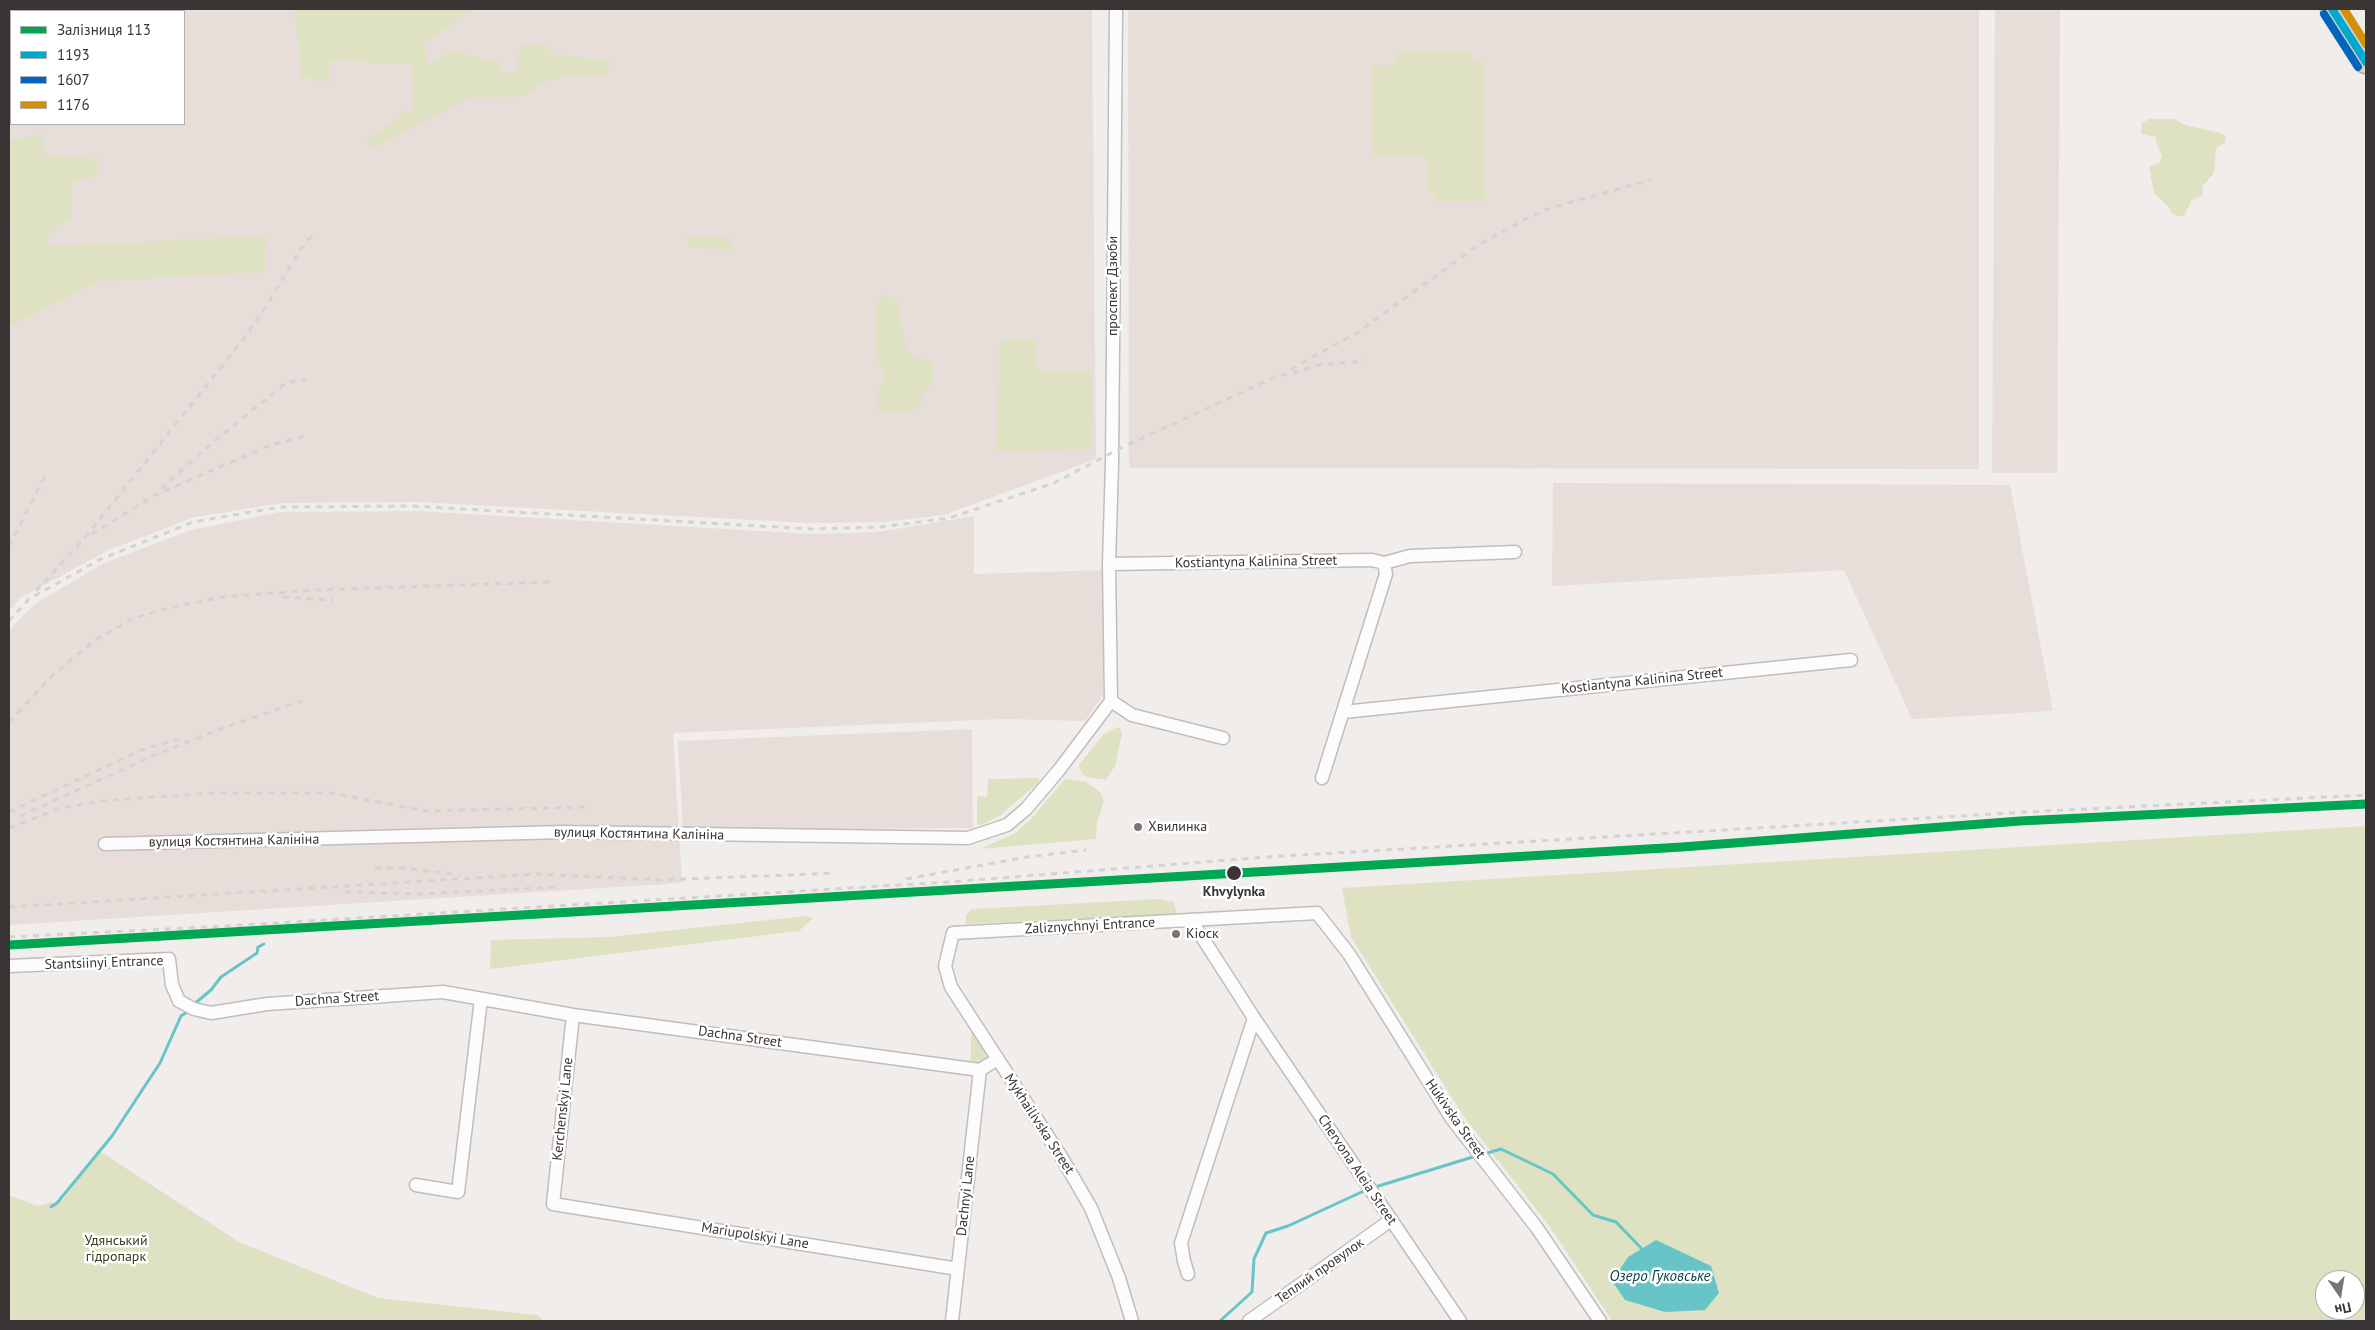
<!DOCTYPE html>
<meta charset="utf-8">
<style>
body{margin:0}
#map{position:relative;width:2375px;height:1330px;overflow:hidden;background:#f1edeb;font-family:"PT Sans",sans-serif}
canvas{display:block}
.frame{position:absolute;inset:0;border:10px solid #383534;pointer-events:none}
.legend{position:absolute;left:10px;top:10px;width:175px;height:115px;box-sizing:border-box;background:#fff;border:1px solid #afaeae;margin:0;padding:6px 9px;list-style:none;font-size:15px;color:#383534}
.legend li{display:flex;align-items:center;gap:10px;height:25px}
.legend b{width:25px;border:1px solid #afaeae}
.north{position:absolute;left:2315px;top:1270px;width:50px;height:50px;box-sizing:border-box;background:#fff;border:1px solid #afaeae;border-radius:50%;rotate:167deg;font-size:14px;font-weight:700;line-height:20px;text-align:center;color:#383534}
.north::after{content:'';display:block;margin:auto;width:18px;height:22px;background:#797574;clip-path:polygon(50% 0,100% 100%,50% 72%,0 100%)}
</style>
<div id="map">
<canvas width="2375" height="1330"></canvas>
<div class="frame"></div>
<ul class="legend">
<li><b style="height:6px;background:#00a651"></b>Залізниця 113</li>
<li><b style="height:6px;background:#00a9ce"></b>1193</li>
<li><b style="height:6px;background:#0065bd"></b>1607</li>
<li><b style="height:6px;background:#d18f0a"></b>1176</li>
</ul>
<div class="north">Пн</div>
</div>
<script>
const ctx = document.querySelector('canvas').getContext('2d');
ctx.lineJoin = 'round';
function fillPath(path, color) { ctx.fillStyle = color; ctx.fill(path, 'evenodd'); }
const poly = rows => new Path2D(rows.map(r => 'M' + r).join(''));
function strokePath(path, color, width, dash) { ctx.strokeStyle = color; ctx.lineWidth = width; ctx.lineCap = dash ? 'butt' : 'round'; ctx.setLineDash(dash || []); ctx.stroke(path); }
function write(font, color, halo, rows, align = 'center') {
  ctx.font = font + ' "PT Sans",sans-serif'; ctx.lineWidth = 5; ctx.setLineDash([]); ctx.textBaseline = 'middle'; ctx.strokeStyle = halo; ctx.fillStyle = color; for (const [text, x, y, turn = 0] of rows) {
    ctx.save(); ctx.translate(x, y); ctx.rotate((+turn || 0) * Math.PI / 180); ctx.textAlign = isNaN(turn) ? turn : align; if (halo) ctx.strokeText(text, 0, 0); ctx.fillText(text, 0, 0); ctx.restore();
  }
}
fillPath(poly([
 [9,9,1092,9,1096,459,944,515,883,522,809,523,416,502,283,503,195,517,109,550,22,597,9,611],
 [11,11,184,11,184,124,11,124],
 [1128,9,1979,9,1979,469,1129,468],
 [1995,9,2060,9,2057,473,1992,473],
 [1553,483,2010,485,2053,711,1912,719,1844,570,1552,586],
 [417,511,812,534,878,532,974,516,974,574,1104,570,1103,695,1085,721,1003,719,673,733,682,883,9,925,9,630,35,604,102,564,191,530,280,512],
 [972,729,973,828,683,830,678,741]
]), '#e8ded9');
fillPath(poly([
 [295,9,472,9,424,44,428,64,455,50,470,56,502,63,502,74,518,72,518,58,523,45,542,45,554,55,611,60,606,75,546,79,526,96,470,98,373,148,365,142,413,107,412,64,329,61,329,82,301,77],
 [1397,51,1471,52,1471,61,1485,61,1485,202,1434,201,1434,191,1427,191,1427,157,1371,156,1371,65,1397,65],
 [2149,119,2175,119,2185,125,2221,133,2226,137,2225,143,2216,148,2214,173,2202,187,2203,195,2191,201,2184,216,2177,216,2172,213,2168,206,2154,193,2149,167,2160,162,2162,155,2156,143,2156,137,2141,134,2142,123],
 [42,134,46,155,97,159,97,176,72,182,71,218,47,236,47,246,266,236,265,272,101,281,9,326,9,246,11,226,9,225,9,141],
 [687,236,729,238,735,250,689,247],
 [884,294,899,301,900,318,908,354,933,362,934,380,923,396,918,409,904,414,881,413,876,400,884,373,876,354,875,308],
 [1000,339,1036,340,1035,370,1092,371,1092,449,996,452],
 [1115,728,1120,728,1122,734,1115,766,1106,780,1087,777,1082,774,1079,765,1104,734],
 [1040,778,1037,784,999,816,981,825,977,824,977,796,987,797,988,779],
 [1065,779,1086,782,1100,792,1104,801,1097,823,1096,839,980,849,1014,834,1031,819],
 [2366,826,2366,1321,1612,1321,1550,1227,1464,1117,1351,937,1342,888],
 [2325,1280,2355,1280,2355,1310,2325,1310],
 [1160,899,1174,902,1177,914,966,924,966,915,972,909],
 [806,916,813,918,799,931,490,969,491,940,609,937],
 [971,1031,986,1051,987,1059,976,1065,971,1062],
 [98,1150,239,1242,378,1298,537,1315,544,1321,9,1321,9,1195,37,1206,63,1200]
]), '#dee2c3');
fillPath(poly([
 [1656,1240,1711,1266,1719,1293,1705,1310,1665,1312,1625,1300,1612,1281,1628,1257]
]), '#67c5c8');
strokePath(poly([
 [192,1006,211,990,221,977,257,953,258,947,264,944],
 [1484,1154,1501,1149,1553,1174,1593,1215,1616,1222,1641,1248],
 [1372,1188,1476,1156],
 [51,1207,57,1203,112,1136,160,1063,181,1016,189,1011],
 [1220,1321,1252,1292,1254,1259,1266,1233,1288,1226,1366,1190]
]), '#67c5c8', 3);
const street = poly([
 [1384,563,1410,556,1515,552],
 [1109,564,1112,463,1116,9],
 [1111,701,1132,715,1223,738],
 [1343,712,1851,660],
 [105,844,564,832,968,838,1007,825,1026,809,1059,770,1111,701,1109,564,1372,560,1384,563,1386,574,1322,778],
 [1191,920,1254,1018,1460,1321],
 [9,966,169,959,172,985,179,1001,194,1009,211,1013,267,1004,443,992,573,1015,980,1070,996,1060],
 [573,1015,553,1204,958,1269],
 [416,1185,458,1192,481,999],
 [1188,1274,1184,1261,1181,1243,1254,1018],
 [952,1321,980,1070],
 [1132,1321,1119,1278,1091,1208,1062,1158,951,987,945,966,953,933,1317,913,1349,954,1452,1119,1537,1228,1600,1321],
 [1249,1321,1391,1220]
]);
const highway = poly([
 [2332,9,2366,62]
]);
strokePath(street, '#c0bdbc', 15);
strokePath(highway, '#afa49a', 25);
strokePath(street, '#fdfcfc', 12);
strokePath(highway, '#dcd2c9', 22);
strokePath(poly([
 [1291,369,1358,332,1480,244,1526,219,1550,208,1651,180],
 [161,489,211,444,287,382,307,380],
 [92,534,155,495,268,446,308,435],
 [9,546,45,476],
 [36,591,84,539,246,336,270,300,300,250,313,234],
 [283,597,333,600],
 [9,621,29,599,99,560,193,522,280,507,411,506,811,529,881,527,949,518,1054,483,1123,447,1273,378,1320,365,1364,361],
 [9,722,53,675,95,640,132,619,168,608,223,597,314,590,549,582],
 [9,812,141,750,180,739],
 [20,816,155,755,223,728,302,701],
 [9,828,58,809,100,801,210,793,331,793,426,811,586,807],
 [375,868,406,868,460,875],
 [906,879,1027,857,1086,850],
 [345,892,420,894,557,887],
 [9,907,537,874,663,880,834,873],
 [9,937,226,926,949,882,1267,857,2027,812,2366,795]
]), '#d3d3d2', 3, [6, 6]);
strokePath(poly([
 [2332,9,2366,62]
]), '#00a9ce', 8);
strokePath(poly([
 [2324,14,2358,67]
]), '#0065bd', 8);
strokePath(poly([
 [2344,9,2366,44]
]), '#d18f0a', 8);
strokePath(poly([
 [9,945,1682,847,2020,821,2366,804]
]), '#00a651', 9);
for (const [x, y, r, color] of [
 [1138,827,5,"#797574"],
 [1234,873,8,"#383534"],
 [1176,934,5,"#797574"]
]) { const dot = new Path2D(); dot.arc(x, y, r, 0, 2 * Math.PI); ctx.fillStyle = color; ctx.fill(dot); strokePath(dot, '#fff', 2); }
write('14px', '#383534', '#fff', [
 ["проспект Дзюби",1113,286,-90],
 ["Kostiantyna Kalinina Street",1256,562,-1],
 ["Kostiantyna Kalinina Street",1642,681,-6],
 ["вулиця Костянтина Калініна",639,834,1],
 ["вулиця Костянтина Калініна",234,841,-1],
 ["Zaliznychnyi Entrance",1090,926,-3],
 ["Stantsiinyi Entrance",104,963,-2],
 ["Dachna Street",337,999,-4],
 ["Dachna Street",740,1037,8],
 ["Kerchenskyi Lane",563,1109,-84],
 ["Hukivska Street",1455,1119,55],
 ["Mykhailivska Street",1039,1124,57],
 ["Chervona Aleia Street",1357,1170,56],
 ["Dachnyi Lane",966,1196,-84],
 ["Mariupolskyi Lane",755,1236,9],
 ["Теплий провулок",1320,1271,-35]
]);
write('14px', '#383534', '#fff', [
 ["Хвилинка",1148,827],
 ["Кіоск",1186,934]
], 'left');
write('bold 14px', '#383534', '#fff', [
 ["Khvylynka",1234,892]
]);
write('14px', '#393f1b', '#fff', [
 ["Удянський",116,1241],
 ["гідропарк",116,1257]
]);
write('italic 15px', '#0a4547', '#fff', [
 ["Озеро Гуковське",1660,1277]
]);
</script>
